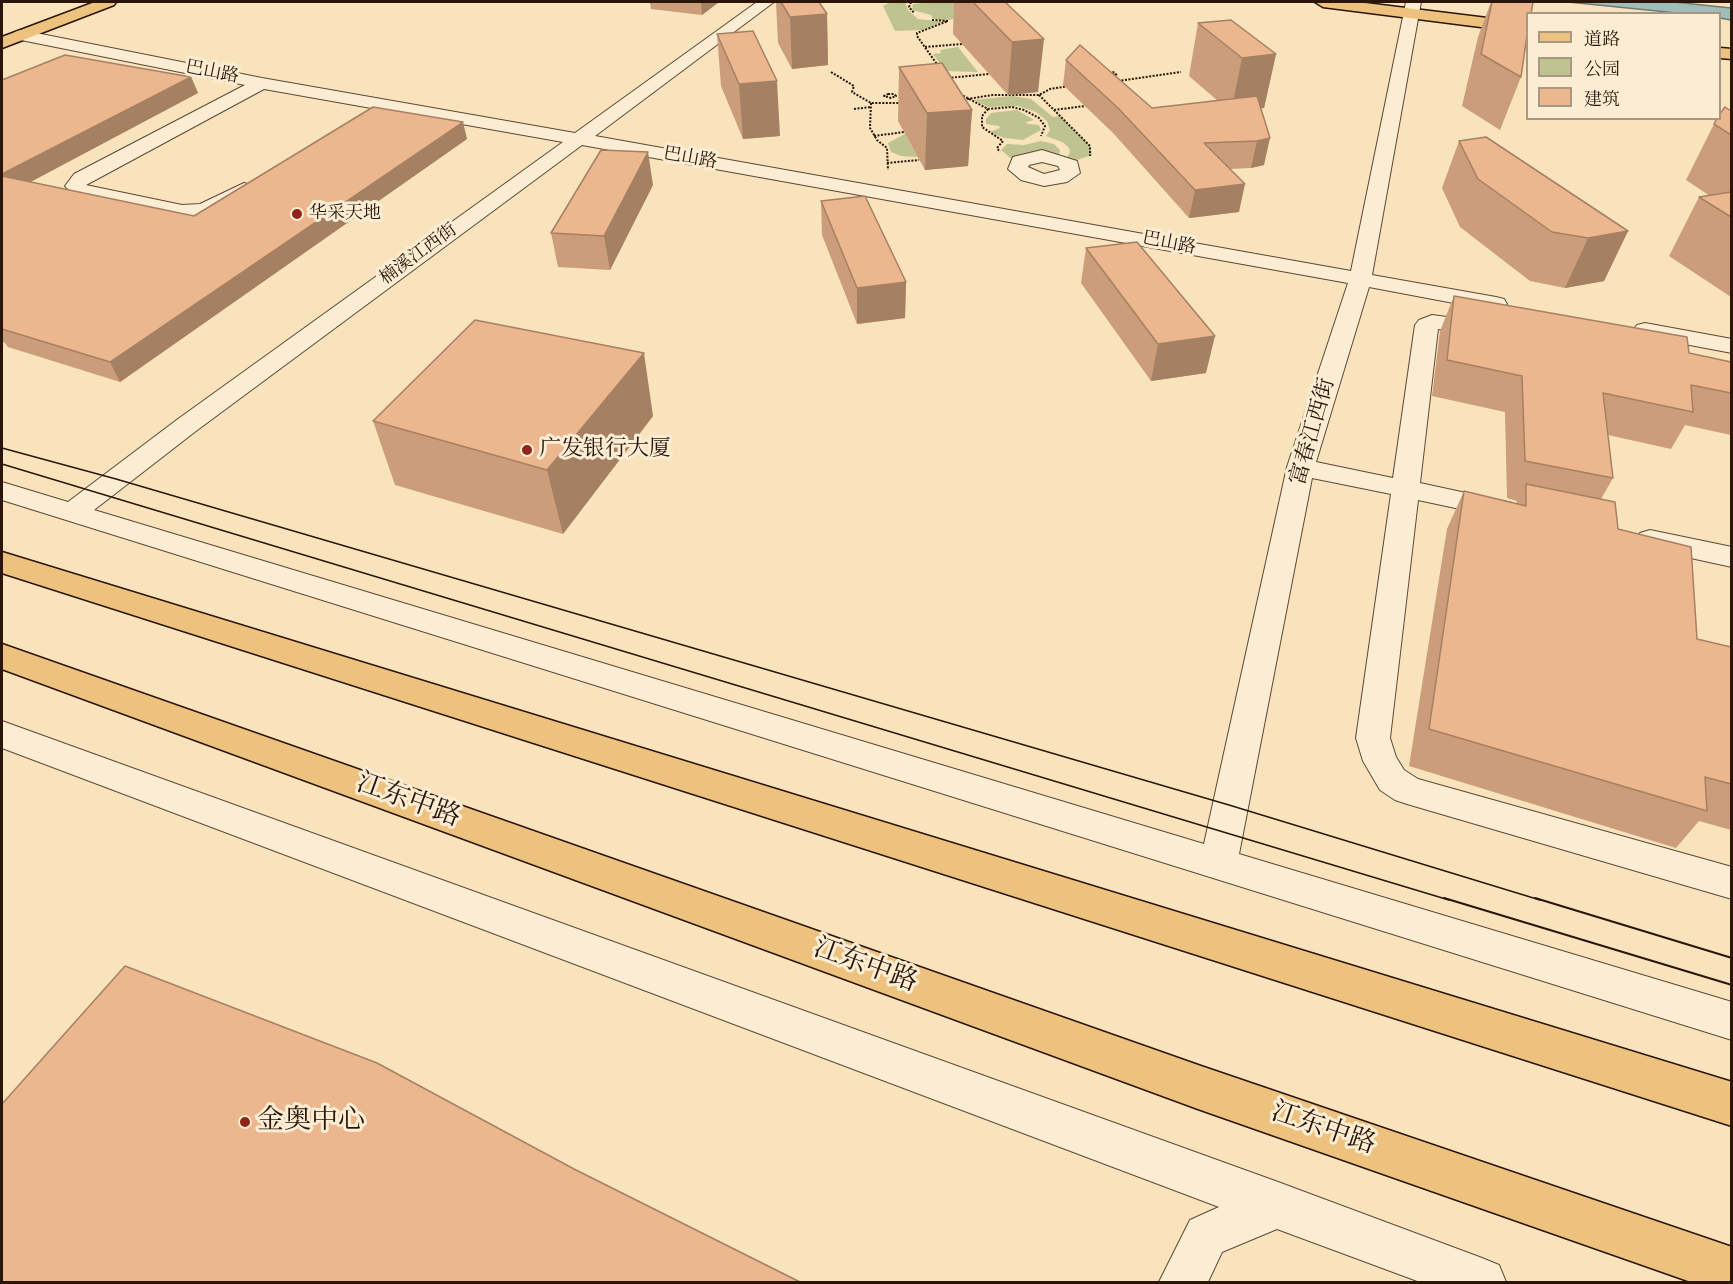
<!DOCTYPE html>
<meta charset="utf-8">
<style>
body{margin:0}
#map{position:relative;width:1733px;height:1284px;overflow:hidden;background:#f9e3bd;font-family:"IM FELL DW Pica","Noto Serif SC",serif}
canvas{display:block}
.frame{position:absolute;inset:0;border:3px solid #2b1508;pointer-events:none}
.legend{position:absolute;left:1526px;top:12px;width:195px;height:108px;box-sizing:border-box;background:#fbedd4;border:2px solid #a89782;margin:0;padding:8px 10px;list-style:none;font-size:18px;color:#2b1508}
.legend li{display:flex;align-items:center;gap:12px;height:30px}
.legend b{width:30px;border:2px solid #a89782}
</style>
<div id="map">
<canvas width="1733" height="1284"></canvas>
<div class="frame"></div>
<ul class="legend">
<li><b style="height:8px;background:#ecc27e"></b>道路</li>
<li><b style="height:16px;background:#bec390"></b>公园</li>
<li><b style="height:16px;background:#ecb78e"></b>建筑</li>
</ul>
</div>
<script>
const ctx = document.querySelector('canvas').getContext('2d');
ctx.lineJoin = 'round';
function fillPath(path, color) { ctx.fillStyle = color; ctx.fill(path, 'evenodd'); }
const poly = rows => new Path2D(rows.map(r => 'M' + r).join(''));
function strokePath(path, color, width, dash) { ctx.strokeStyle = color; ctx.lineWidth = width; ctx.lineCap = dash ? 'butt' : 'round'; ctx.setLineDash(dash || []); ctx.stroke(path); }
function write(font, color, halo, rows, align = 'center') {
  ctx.font = font + ' "IM FELL DW Pica","Noto Serif SC",serif'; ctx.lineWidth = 6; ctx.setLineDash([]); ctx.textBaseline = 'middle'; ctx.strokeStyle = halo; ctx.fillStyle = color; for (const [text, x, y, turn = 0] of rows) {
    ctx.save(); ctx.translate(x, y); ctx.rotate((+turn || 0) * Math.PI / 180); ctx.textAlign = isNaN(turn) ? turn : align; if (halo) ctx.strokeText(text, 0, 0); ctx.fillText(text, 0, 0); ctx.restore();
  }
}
fillPath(poly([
 [891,2,905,2,908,10,918,19,943,22,924,30,895,31,883,6],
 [933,2,955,2,960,17,946,21,933,19,931,15,912,10,913,4],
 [958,47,978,72,946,71,933,54,941,53,940,50],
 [1012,96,1031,99,1053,117,1060,116,1090,146,1092,155,1074,161,1067,158,1070,152,1069,148,1064,143,1046,136,1050,130,1047,121,1036,112,1018,106,988,107,974,100],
 [1017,110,1034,120,1026,122,1028,124,1039,125,1041,130,1023,140,1004,138,990,132,1000,128,999,126,986,124,986,119,991,113],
 [905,134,918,157,901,156,891,152,888,143],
 [1041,141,1054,144,1060,150,1059,155,1028,153,1014,161,1001,150,1007,144,1024,145]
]), '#bec390');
const water = poly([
 [1568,2,1674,2,1731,8,1731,20,1720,18,1720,14,1677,13,1568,2]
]);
fillPath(water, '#a0bdb9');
strokePath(water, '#717a72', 1.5);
const minor = poly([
 [757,2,774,2,595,136,1351,271,1406,2,1421,2,1372,275,1496,297,1504,299,1507,304,1504,309,1496,311,1369,287,1316,462,1393,478,1415,325,1419,320,1432,315,1485,322,1493,324,1497,329,1493,334,1485,336,1438,329,1420,483,1512,503,1516,509,1512,515,1502,518,1418,500,1390,738,1396,757,1404,770,1418,779,1732,867,1732,899,1407,804,1395,800,1380,790,1363,761,1356,738,1391,494,1312,478,1239,854,1732,1002,1732,1040,2,500,2,482,68,502,178,419,563,142,264,89,86,185,182,205,200,204,244,183,251,185,254,189,251,193,211,214,182,217,82,198,75,196,65,186,74,174,245,85,21,40,15,38,13,35,15,32,21,30,262,78,575,133,757,2],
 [582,145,1348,283,1287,467,1204,844,94,510,196,431,582,145],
 [1042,150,1077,161,1080,173,1067,182,1044,186,1021,180,1008,169,1013,157,1042,150],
 [1042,162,1058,166,1060,170,1044,174,1028,167,1029,165,1042,162],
 [1645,323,1732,339,1732,353,1637,335,1633,330,1637,325,1645,323],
 [1650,530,1732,547,1732,567,1640,547,1636,540,1640,533,1650,530],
 [2,721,1278,1182,1482,1258,1499,1265,1506,1282,1420,1282,1277,1229,1222,1252,1208,1282,1159,1282,1190,1220,1219,1207,2,748,2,721]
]);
const major = poly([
 [95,2,116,2,114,5,2,48,2,37,95,2],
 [1315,2,1357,2,1528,23,1528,33,1323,7,1315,2],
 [1720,48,1732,49,1732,59,1720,58,1720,48],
 [2,552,1732,1082,1732,1126,2,573,2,552],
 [2,644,1198,1065,1732,1247,1732,1282,1691,1282,1198,1109,2,669,2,644]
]);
strokePath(minor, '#5e4835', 2);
strokePath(major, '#2b1508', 3);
strokePath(poly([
 [911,2,909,7,914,13],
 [932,20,948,21,917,33,917,36,939,67],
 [925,47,962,44],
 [831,72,854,86,852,92,871,103,903,103],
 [1109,72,1113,72,1117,75,1107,74,1109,72],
 [948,78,989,74],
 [1118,81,1181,72],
 [888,94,894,94,896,96,891,98,884,96,888,94],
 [960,94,988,109,1012,107,1024,110,1039,118,1045,126,1041,136],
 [1039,95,1090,146,1090,156],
 [967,99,993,95,1039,95,1050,89,1069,86],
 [871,103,870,128,877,140,887,148,888,170],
 [854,109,871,107],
 [988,109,982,116,982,127,1003,141,997,148,1000,152],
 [1054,110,1085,106],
 [874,136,904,132],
 [887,163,919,160]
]), '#2b1508', 2, [2, 1.5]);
fillPath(minor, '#fbedd4');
fillPath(major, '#ecc27e');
strokePath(poly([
 [2,448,116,479,1229,805,1540,900],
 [2,464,1449,900]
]), '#2b1508', 1.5);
strokePath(poly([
 [1444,898,1732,985],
 [1535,898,1732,958]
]), '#2b1508', 2);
fillPath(poly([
 [650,2,719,2,702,15,651,9],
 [776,2,819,2,827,14,828,65,792,69,778,43],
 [954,2,1005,2,1038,92,1008,95,953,34],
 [1491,2,1533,2,1521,77,1500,130,1462,106,1478,37],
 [1198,23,1276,54,1264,108,1261,108,1264,165,1251,168,1230,169,1239,212,1189,218,1114,134,1063,85,1066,60,1152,108,1218,101,1189,76],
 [717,34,780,136,743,139,721,86],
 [899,67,972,110,968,166,925,170,898,121],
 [191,77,198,93,30,182,194,216,467,139,120,382,8,347,5,343,2,342,2,80],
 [1731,111,1731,297,1669,256,1699,197,1710,196,1686,180,1714,124],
 [1459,141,1628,231,1604,281,1565,288,1530,281,1460,227,1442,188],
 [653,185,610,270,558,267,551,233],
 [821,201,906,282,905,318,857,324,822,235],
 [1086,248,1206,373,1151,381,1081,283],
 [1454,296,1689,353,1731,362,1731,435,1685,425,1671,449,1608,435,1613,478,1601,499,1618,529,1697,639,1731,647,1731,830,1699,821,1676,848,1409,766,1447,529,1464,491,1516,504,1517,501,1507,498,1505,412,1432,396,1440,331],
 [653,416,563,534,395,485,373,421]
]), '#cb9d7a');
fillPath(poly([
 [701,2,719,2,702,15],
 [827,14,828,65,792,69,790,17],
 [1044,39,1038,92,1008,95,1012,42],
 [1276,54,1264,108,1231,112,1242,58],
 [191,77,198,93,8,194,2,181,2,174],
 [777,81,780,136,743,139,739,84],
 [972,110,968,166,925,170,927,113],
 [463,122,467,139,120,382,110,362],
 [1270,138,1264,165,1251,168,1257,141],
 [648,152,653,185,610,270,604,236],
 [1245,184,1239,212,1189,218,1195,190],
 [1628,231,1604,281,1565,288,1588,238],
 [906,282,905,318,857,324,857,288],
 [1215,336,1206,373,1151,381,1158,344],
 [644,353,653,416,563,534,547,470]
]), '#a58063');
const building = poly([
 [781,2,819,2,827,14,790,17,781,2],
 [973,2,1005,2,1044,39,1012,42,973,2],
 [1492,2,1533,2,1531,14,1527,14,1527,35,1521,77,1481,54,1492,2],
 [1231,20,1276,54,1242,58,1198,23,1231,20],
 [753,31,777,81,739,84,717,34,753,31],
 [1080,45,1152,108,1257,96,1270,138,1257,141,1204,143,1245,184,1195,190,1118,108,1066,60,1080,45],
 [65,55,191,77,2,174,2,80,65,55],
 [942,63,972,110,927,113,899,67,942,63],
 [373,107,463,122,110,362,2,329,2,176,194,216,373,107],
 [1725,107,1731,111,1731,135,1714,124,1717,118,1719,118,1719,115,1725,107],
 [1486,137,1628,231,1588,238,1552,232,1478,179,1459,141,1486,137],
 [601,150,648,152,604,236,551,233,601,150],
 [1731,192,1731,217,1699,197,1731,192],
 [865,196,906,282,857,288,821,201,865,196],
 [1137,242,1215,336,1158,344,1086,248,1137,242],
 [1454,296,1687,337,1689,353,1731,362,1731,393,1691,385,1693,412,1603,393,1613,478,1525,461,1522,376,1447,360,1454,296],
 [475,320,644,353,547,470,373,421,475,320],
 [1526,484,1615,502,1618,529,1691,547,1697,639,1731,647,1731,784,1705,777,1707,811,1429,729,1464,491,1526,506,1526,484],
 [125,966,377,1063,574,1169,800,1282,2,1282,2,1104,125,966]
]);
fillPath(building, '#ecb78e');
strokePath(building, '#a58063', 1.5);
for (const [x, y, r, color] of [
 [297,214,6,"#8f2418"],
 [527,450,6,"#8f2418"],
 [245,1122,6,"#8f2418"]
]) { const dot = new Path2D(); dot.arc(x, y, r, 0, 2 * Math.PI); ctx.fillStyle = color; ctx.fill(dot); strokePath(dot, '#fbedd4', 2); }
write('18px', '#2b1508', '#fbedd4', [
 ["巴山路",212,73,11],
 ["巴山路",690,159,10],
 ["巴山路",1169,244,11],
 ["楠溪江西街",419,255,-36]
]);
write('18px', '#2b1508', '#fbedd4', [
 ["华采天地",309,214]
], 'left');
write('22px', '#2b1508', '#fbedd4', [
 ["富春江西街",1314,432,-74]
]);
write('22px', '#2b1508', '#fbedd4', [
 ["广发银行大厦",539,450]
], 'left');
write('27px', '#2b1508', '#fbedd4', [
 ["江东中路",408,802,20],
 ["江东中路",865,967,20],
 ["江东中路",1323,1130,19]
]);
write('27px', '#2b1508', '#fbedd4', [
 ["金奥中心",257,1122]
], 'left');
</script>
